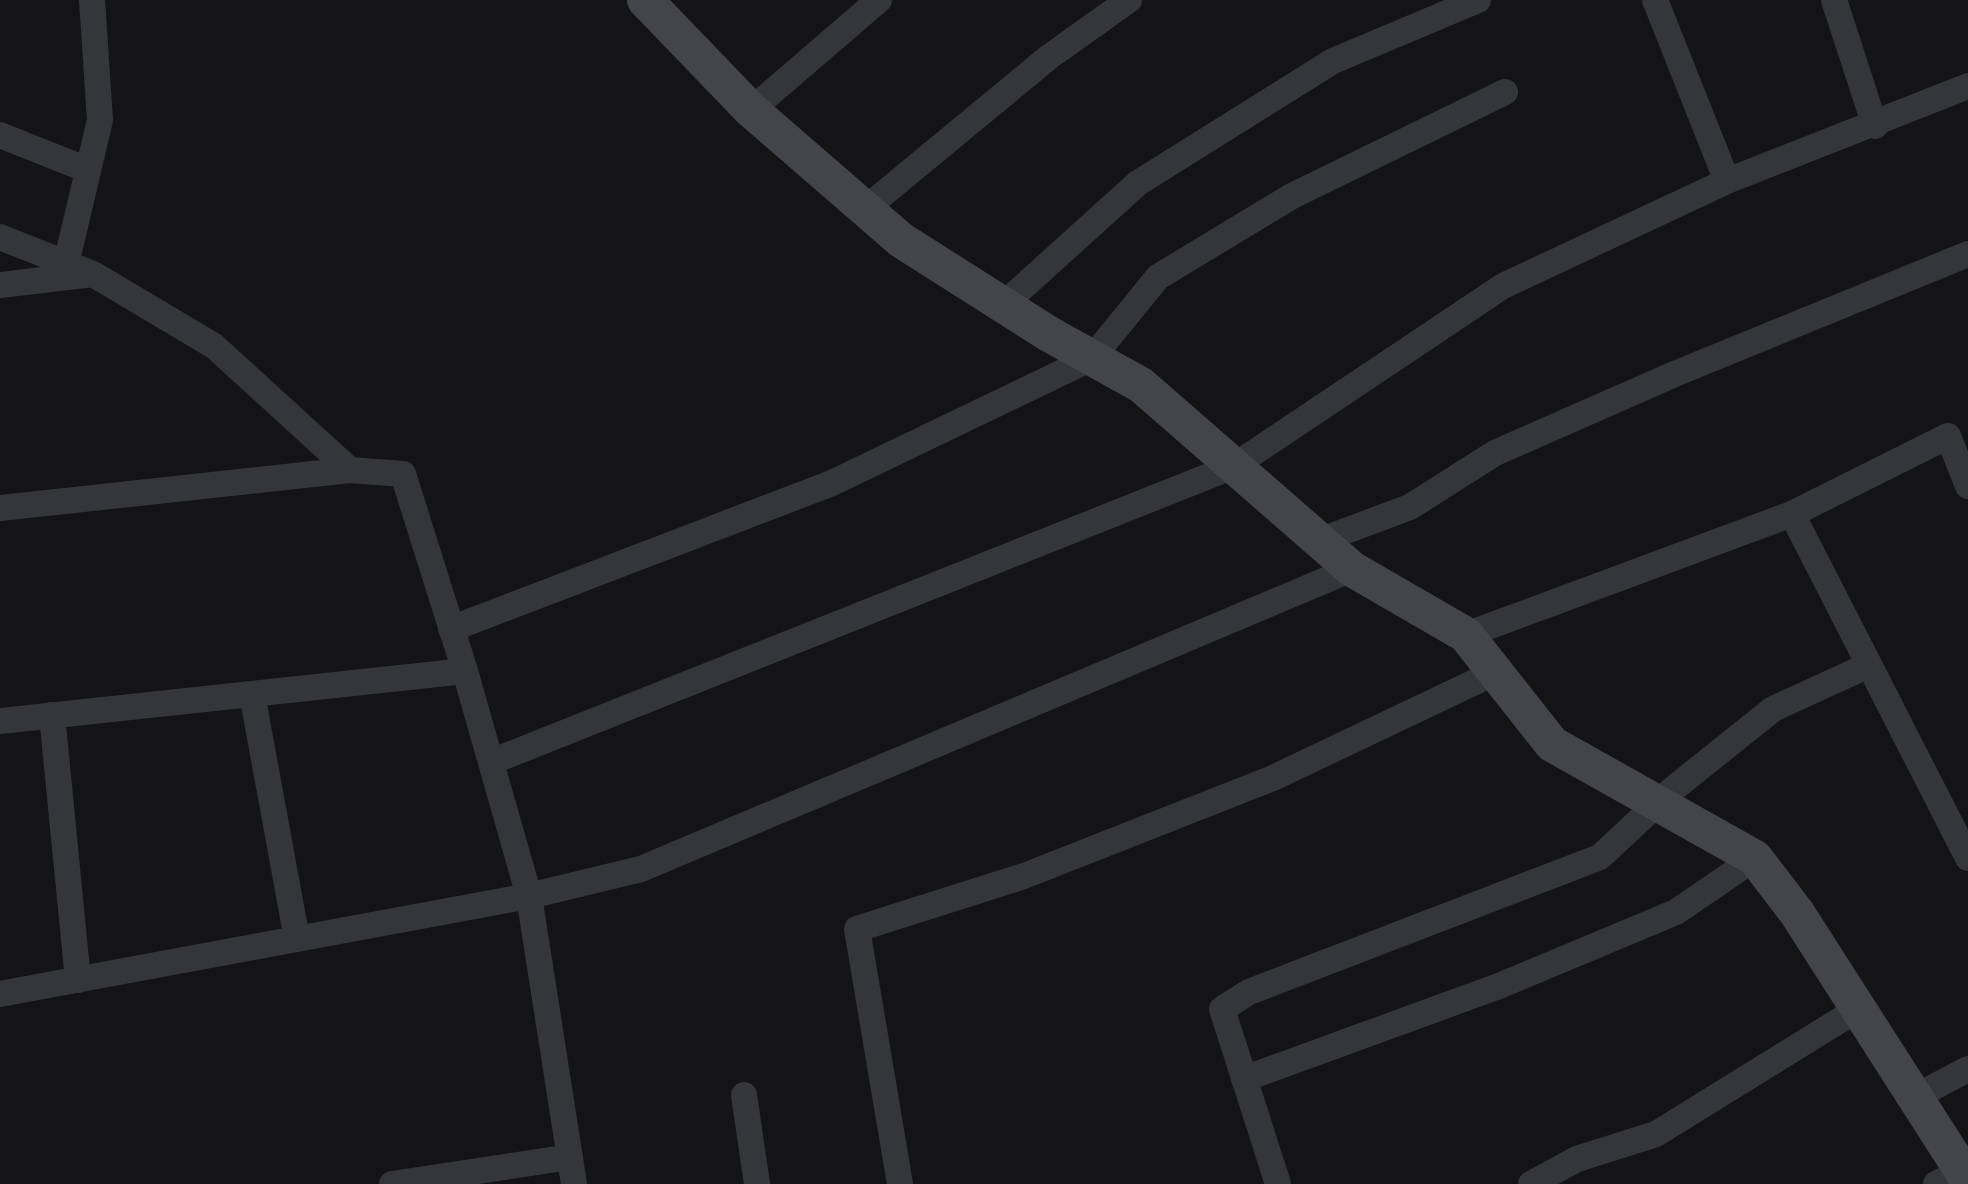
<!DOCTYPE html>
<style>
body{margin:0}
canvas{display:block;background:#141416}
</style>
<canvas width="1968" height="1184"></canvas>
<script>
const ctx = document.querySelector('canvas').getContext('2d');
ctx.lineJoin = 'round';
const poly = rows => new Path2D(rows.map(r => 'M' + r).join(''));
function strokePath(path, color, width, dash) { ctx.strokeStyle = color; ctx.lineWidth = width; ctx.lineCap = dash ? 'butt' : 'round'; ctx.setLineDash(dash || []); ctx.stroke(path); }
strokePath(poly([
 [1655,0,1727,181],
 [1834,0,1875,126],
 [751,110,879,0],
 [0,135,88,170],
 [865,209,1049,57,1129,0],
 [0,237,93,274,0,285],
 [66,264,100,120,92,0],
 [1003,305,1138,183,1333,61,1478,0],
 [1968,486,1948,436,1792,514,1968,858],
 [0,508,350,470],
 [1319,541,1410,507,1495,453,1677,373,1968,254],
 [451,629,832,483,1092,358,1158,277,1292,196,1505,92],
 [1466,635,1792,514],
 [252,694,297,939],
 [52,715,78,980],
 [0,721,465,671,403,474,350,470,214,346,93,274],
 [491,762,1234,466,1503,286,1727,181,1968,86],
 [0,994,529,896,465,671],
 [1244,1079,1499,986,1676,912,1755,858],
 [744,1095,757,1184],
 [1913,1098,1968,1069],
 [392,1184,570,1157],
 [574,1184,529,896,641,869,1352,569],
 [900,1184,857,929,1024,876,1273,778,1479,680,1489,664],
 [1278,1184,1222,1009,1249,992,1600,857,1673,789,1773,709,1869,665],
 [1531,1184,1577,1159,1656,1134,1858,1009],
 [1936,1184,1962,1171]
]), '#35363a', 26);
strokePath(poly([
 [645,0,751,110,901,240,1049,334,1141,385,1352,569,1466,635,1552,744,1755,858,1797,913,1968,1180]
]), '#44454a', 36);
</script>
